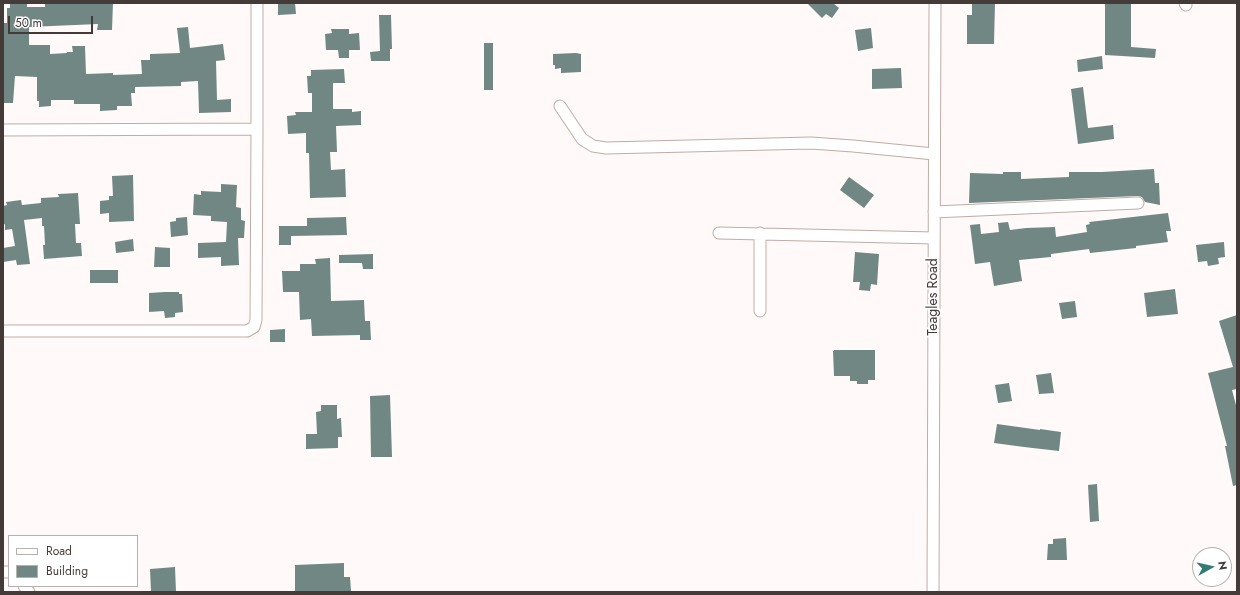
<!DOCTYPE html>
<style>
body{margin:0}
#map{position:relative;width:1240px;height:595px;overflow:hidden;background:#fffaf9;font-family:Jost,sans-serif}
canvas{display:block}
.frame{position:absolute;inset:0;border:4px solid #443b38;pointer-events:none}
.legend{position:absolute;left:8px;top:535px;width:130px;height:52px;box-sizing:border-box;background:#fff;border:1px solid #b4b1af;margin:0;padding:5px 7px;list-style:none;font-size:12px;color:#443b38}
.legend li{display:flex;align-items:center;gap:8px;height:20px}
.legend b{width:20px;border:1px solid #b4b1af}
.north{position:absolute;left:1192px;top:547px;width:40px;height:40px;box-sizing:border-box;background:#fff;border:1px solid #b4b1af;border-radius:50%;rotate:82deg;font-size:11px;font-weight:700;line-height:16px;text-align:center;color:#443b38}
.north::after{content:'';display:block;margin:auto;width:14px;height:18px;background:#347b74;clip-path:polygon(50% 0,100% 100%,50% 72%,0 100%)}
.scale{position:absolute;left:8px;top:16px;width:85px;height:18px;box-sizing:border-box;border:2px solid #443b38;border-top:0;padding-left:5px;font-size:12px;line-height:14px;white-space:nowrap;color:#443b38;-webkit-text-stroke:3px #fff;paint-order:stroke}
</style>
<div id="map">
<canvas width="1240" height="595"></canvas>
<div class="frame"></div>
<ul class="legend">
<li><b style="height:5px;background:#fff"></b>Road</li>
<li><b style="height:11px;background:#708784"></b>Building</li>
</ul>
<div class="north">N</div>
<div class="scale">50 m</div>
</div>
<script>
const ctx = document.querySelector('canvas').getContext('2d');
ctx.lineJoin = 'round';
function fillPath(path, color) { ctx.fillStyle = color; ctx.fill(path, 'evenodd'); }
const poly = rows => new Path2D(rows.map(r => 'M' + r).join(''));
function strokePath(path, color, width, dash) { ctx.strokeStyle = color; ctx.lineWidth = width; ctx.lineCap = dash ? 'butt' : 'round'; ctx.setLineDash(dash || []); ctx.stroke(path); }
function write(font, color, halo, rows, align = 'center') {
  ctx.font = font + ' Jost,sans-serif'; ctx.lineWidth = 4; ctx.setLineDash([]); ctx.textBaseline = 'middle'; ctx.strokeStyle = halo; ctx.fillStyle = color; for (const [text, x, y, turn = 0] of rows) {
    ctx.save(); ctx.translate(x, y); ctx.rotate((+turn || 0) * Math.PI / 180); ctx.textAlign = isNaN(turn) ? turn : align; if (halo) ctx.strokeText(text, 0, 0); ctx.fillText(text, 0, 0); ctx.restore();
  }
}
fillPath(poly([
 [10,3,27,3,27,7,45,7,45,3,113,3,112,30,97,30,98,24,29,27,29,45,50,45,50,54,67,53,67,52,73,52,72,46,85,46,86,74,113,73,113,75,142,74,141,60,150,60,150,54,180,53,177,28,188,27,190,48,223,44,225,60,216,61,217,100,231,99,231,112,199,113,198,81,181,82,181,86,135,87,135,93,131,93,132,106,117,106,117,110,100,111,100,104,74,104,74,100,51,100,51,106,39,107,39,101,37,101,37,77,15,76,13,103,3,103,3,23,7,23,7,8,10,8],
 [278,3,295,3,296,14,278,15],
 [807,3,833,3,839,8,832,18,826,14,822,18],
 [972,3,995,3,994,44,967,44,967,15,972,15],
 [1105,3,1131,3,1131,47,1156,49,1155,58,1105,55],
 [379,15,391,15,392,49,390,49,390,61,371,61,370,52,380,51],
 [871,28,873,48,858,51,855,30],
 [331,29,349,29,349,34,359,33,360,50,349,50,349,58,339,58,338,50,326,50,325,34,332,33],
 [484,43,493,43,493,90,484,90],
 [576,53,581,54,581,72,561,73,561,68,555,69,555,65,553,65,553,54],
 [1102,56,1103,69,1078,72,1077,60],
 [901,68,902,88,872,89,872,69],
 [344,69,345,83,333,83,333,109,352,109,352,112,361,111,361,125,336,126,337,152,330,152,331,170,345,169,346,197,310,198,309,153,306,153,306,133,288,134,287,116,296,115,295,112,312,112,312,93,308,93,307,76,311,76,311,70],
 [1083,87,1088,128,1113,125,1114,139,1078,144,1071,89],
 [1154,169,1155,183,1159,183,1160,205,1145,202,1142,197,1138,196,969,203,970,173,1003,174,1003,172,1021,172,1021,179,1069,177,1069,172,1102,172],
 [133,175,134,221,109,222,109,213,100,214,100,201,109,200,109,196,113,196,112,176],
 [849,177,874,195,864,208,840,190],
 [221,184,237,185,236,207,241,208,241,220,245,221,244,238,238,238,239,265,221,266,221,257,198,258,198,243,226,242,227,222,211,221,211,216,193,215,194,194,201,195,201,191,221,192],
 [78,193,80,224,75,224,76,243,81,243,82,256,44,259,43,245,45,245,44,226,42,226,42,218,24,220,30,264,17,265,16,260,3,262,3,248,15,246,12,229,5,230,5,224,3,225,3,206,7,205,6,202,21,200,22,205,41,203,41,198,59,197,58,194],
 [1168,213,1171,231,1166,231,1168,242,1136,246,1136,248,1090,253,1089,249,1051,254,1051,257,1019,260,1022,281,994,286,990,262,975,264,970,225,980,224,981,234,999,232,998,223,1008,222,1010,230,1026,228,1055,227,1056,237,1087,232,1086,225,1090,224,1089,222],
 [187,217,188,235,171,237,170,222,176,221,176,218],
 [346,217,347,235,291,236,291,245,279,245,279,226,307,226,307,218],
 [133,239,134,251,116,253,115,242],
 [1224,242,1225,257,1218,258,1219,264,1208,266,1207,261,1198,262,1196,245],
 [155,247,170,248,170,267,154,267],
 [855,252,879,254,877,285,871,284,870,291,859,290,860,282,853,282],
 [373,254,373,269,363,269,362,263,339,263,339,255],
 [330,258,331,301,364,300,365,321,370,321,371,340,360,340,360,335,312,336,311,319,300,320,299,292,283,292,282,271,300,271,300,264,316,264,315,259],
 [90,270,118,270,118,283,90,283],
 [1175,289,1178,314,1147,317,1144,293],
 [165,292,179,292,179,294,182,294,183,312,175,313,175,317,165,318,164,311,149,312,149,293],
 [1075,301,1077,317,1062,319,1059,303],
 [1237,315,1237,389,1232,390,1237,409,1237,485,1233,486,1225,446,1227,446,1208,373,1233,367,1219,321],
 [285,329,285,342,270,342,270,330],
 [834,350,875,350,875,380,868,380,868,384,857,384,857,381,850,381,850,376,834,376,833,351,834,351],
 [1051,373,1054,393,1039,394,1036,375],
 [1009,383,1012,401,998,403,995,385],
 [390,395,392,457,371,457,370,396],
 [321,405,337,405,337,419,341,418,342,437,338,437,338,448,306,449,306,434,317,434,316,412,321,411],
 [997,424,1040,430,1040,429,1061,432,1059,451,1024,447,994,443],
 [1097,484,1099,521,1090,522,1088,485],
 [1066,538,1067,560,1047,560,1048,544,1053,544,1053,539],
 [344,563,344,577,350,577,351,591,295,592,295,565],
 [175,567,176,592,151,592,150,569]
]), '#708784');
const minor = poly([
 [1185,3,1186,5],
 [560,106,582,139,593,146,606,148,811,143,853,146,934,154],
 [3,130,257,129,257,3],
 [934,212,1138,203],
 [719,233,934,238],
 [760,311,760,233],
 [3,331,247,331,254,327,256,320,257,129],
 [3,572,9,572],
 [24,586,29,592],
 [933,592,935,3]
]);
strokePath(minor, '#c1aba5', 13);
strokePath(minor, '#fff', 11);
write('14px', '#443b38', '#fff', [
 ["Teagles Road",934,297,-90]
]);
</script>
